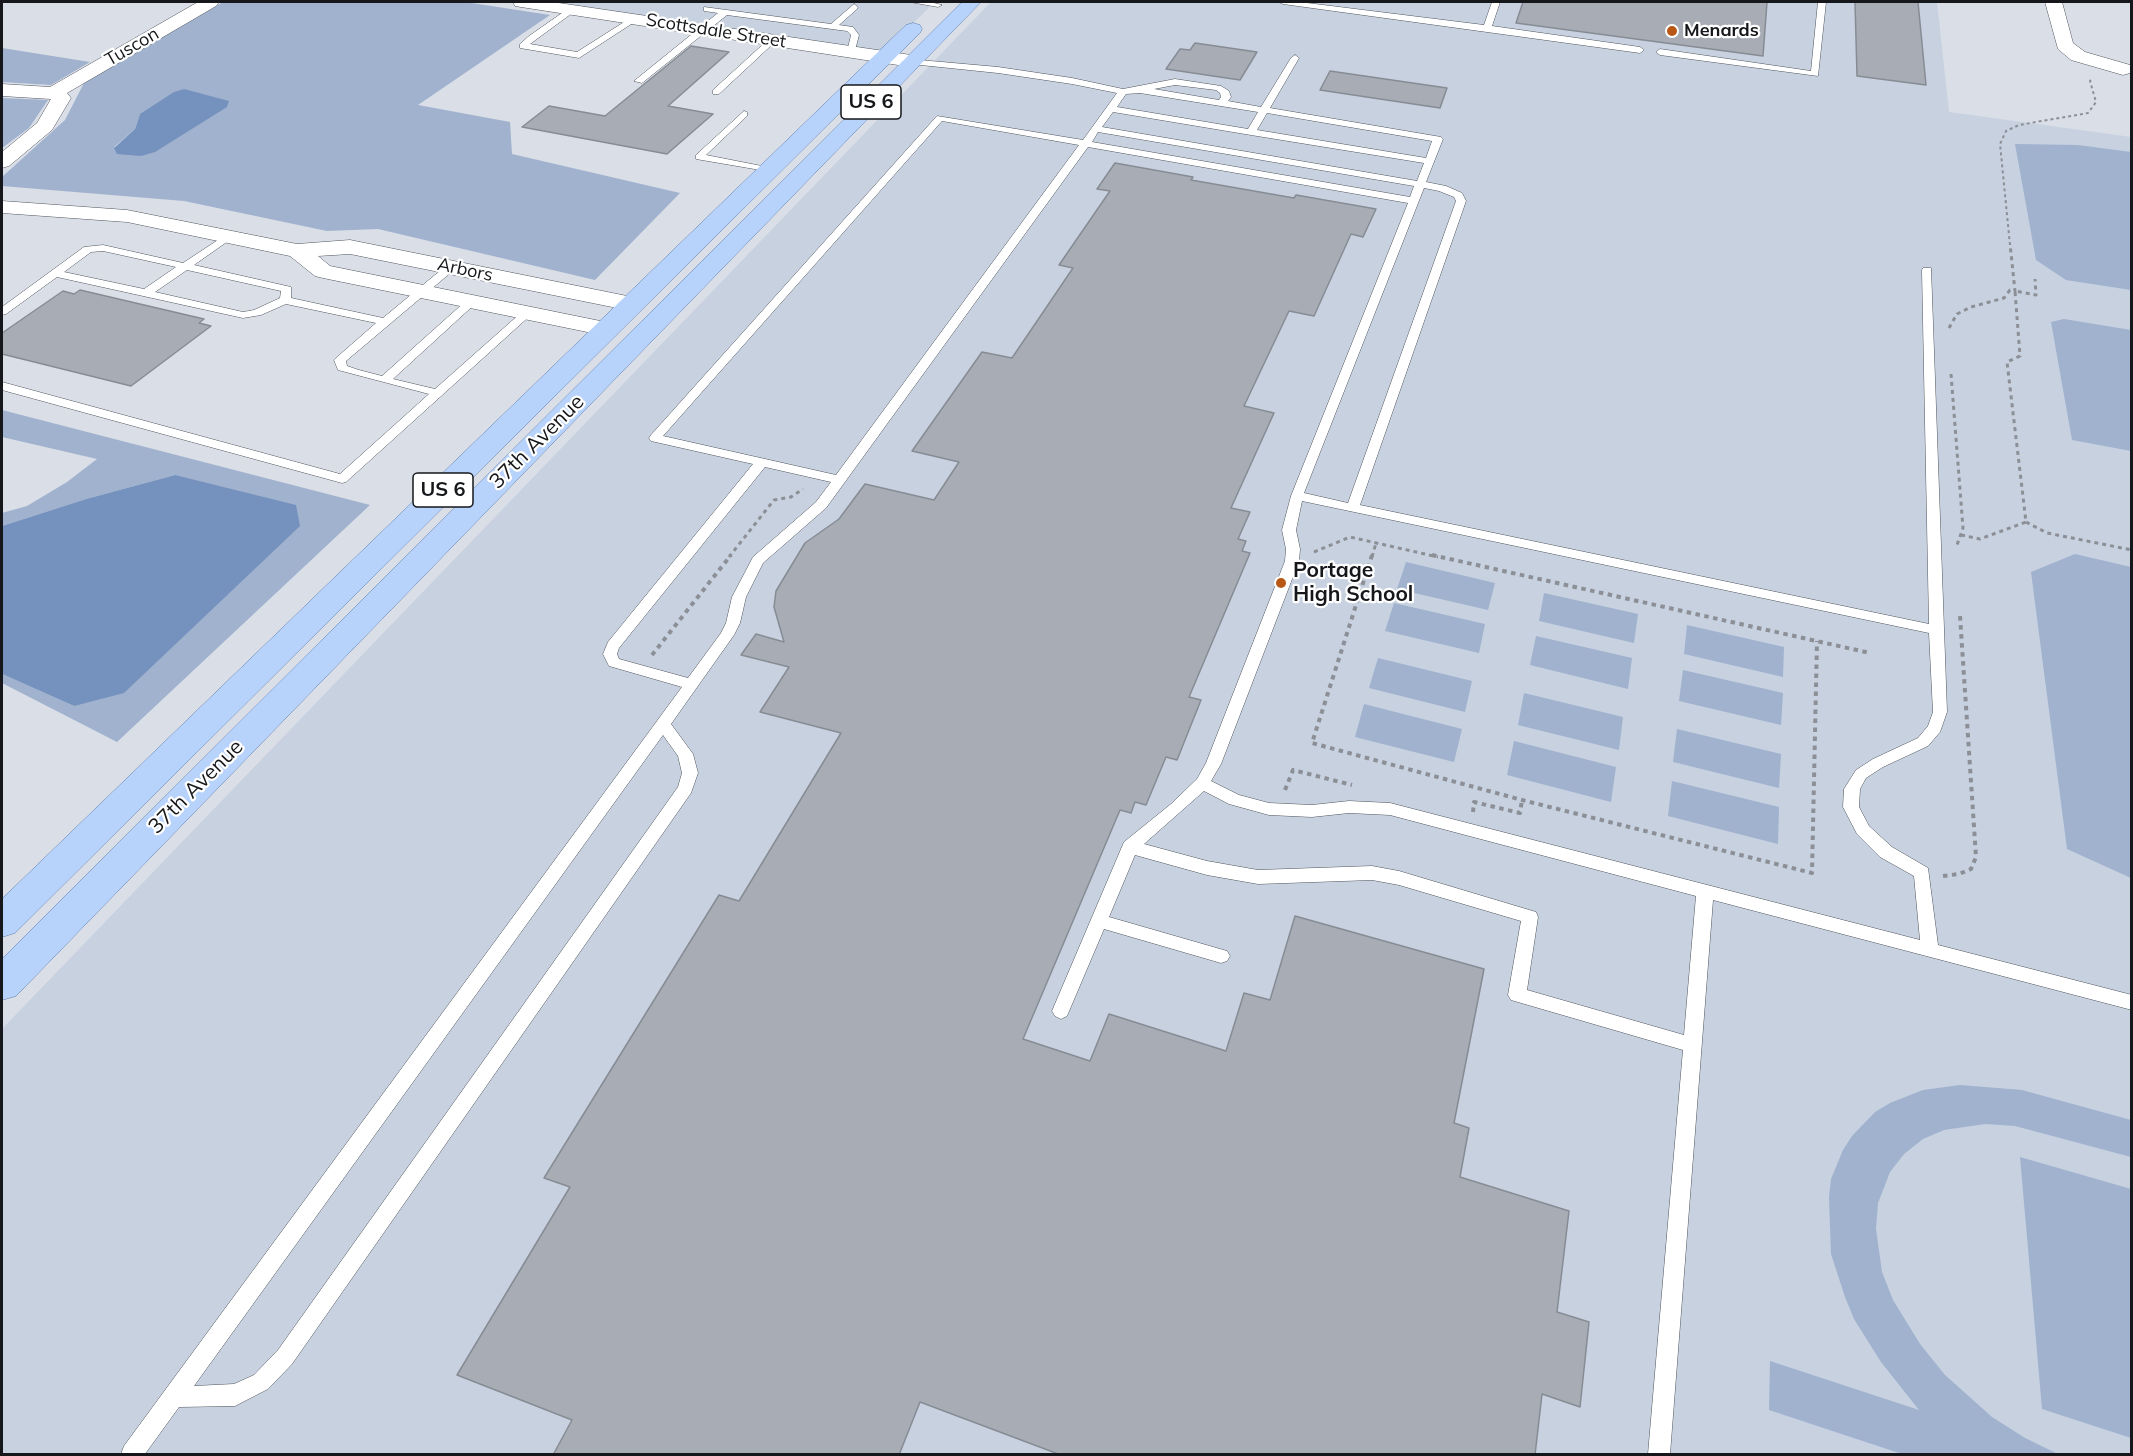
<!DOCTYPE html>
<style>
body{margin:0}
#map{position:relative;width:2133px;height:1456px;overflow:hidden;background:#d9dee7;font-family:Mulish,sans-serif}
canvas{display:block}
.frame{position:absolute;inset:0;border:3px solid #15171a;pointer-events:none}
</style>
<div id="map">
<canvas width="2133" height="1456"></canvas>
<div class="frame"></div>
</div>
<script>
const ctx = document.querySelector('canvas').getContext('2d');
ctx.lineJoin = 'round';
function fillPath(path, color) { ctx.fillStyle = color; ctx.fill(path, 'evenodd'); }
const poly = rows => new Path2D(rows.map(r => 'M' + r).join(''));
function strokePath(path, color, width, dash) { ctx.strokeStyle = color; ctx.lineWidth = width; ctx.lineCap = dash ? 'butt' : 'round'; ctx.setLineDash(dash || []); ctx.stroke(path); }
function write(font, color, halo, rows, align = 'center') {
  ctx.font = font + ' Mulish,sans-serif'; ctx.lineWidth = 4.5; ctx.setLineDash([]); ctx.textBaseline = 'middle'; ctx.strokeStyle = halo; ctx.fillStyle = color; for (const [text, x, y, turn = 0] of rows) {
    ctx.save(); ctx.translate(x, y); ctx.rotate((+turn || 0) * Math.PI / 180); ctx.textAlign = isNaN(turn) ? turn : align; if (halo) ctx.strokeText(text, 0, 0); ctx.fillText(text, 0, 0); ctx.restore();
  }
}
fillPath(poly([
 [560,2,935,2,881,54,557,3],
 [991,2,1937,2,1949,112,2131,137,2131,1454,2,1454,2,1029]
]), '#c7d1e0');
fillPath(poly([
 [223,2,465,2,550,15,418,105,510,122,512,154,680,193,595,280,378,229,327,231,184,201,2,186,2,177,65,120,85,81],
 [140,114,141,156,114,147,135,129],
 [2,48,90,62,51,85,2,82],
 [2,98,48,100,29,128,2,148],
 [2015,144,2078,145,2131,152,2131,290,2066,280,2036,260],
 [2064,319,2131,330,2131,451,2072,440,2051,322],
 [2,410,370,505,117,742,2,683,2,674,74,706,175,475,86,499,2,526,2,513,27,506,67,482,97,459,2,437],
 [2075,554,2131,567,2131,878,2067,849,2031,572],
 [1406,562,1495,583,1488,610,1397,589],
 [1544,593,1638,614,1634,643,1539,621],
 [1394,603,1485,624,1479,653,1385,631],
 [1687,625,1784,647,1783,677,1684,654],
 [1536,636,1632,658,1628,689,1530,665],
 [1378,658,1472,681,1465,712,1369,688],
 [1683,670,1783,693,1781,725,1679,701],
 [1524,693,1623,717,1619,750,1518,725],
 [1364,704,1462,729,1454,762,1355,737],
 [1677,729,1781,754,1779,788,1673,762],
 [1514,741,1616,767,1611,802,1507,775],
 [1672,781,1779,807,1778,844,1668,816],
 [1960,1085,2022,1090,2131,1120,2131,1157,2015,1126,1985,1124,1944,1130,1923,1139,1904,1154,1890,1172,1878,1203,1876,1229,1882,1272,1893,1300,1920,1344,1945,1375,1992,1417,2025,1438,2058,1454,1902,1454,1769,1410,1770,1361,1919,1410,1881,1362,1854,1319,1845,1297,1831,1254,1829,1197,1831,1179,1843,1150,1852,1136,1875,1112,1890,1103,1923,1090],
 [2020,1157,2131,1189,2131,1438,2042,1409]
]), '#a0b2ce');
fillPath(poly([
 [184,89,229,101,227,107,155,152,141,156,117,154,114,148,135,129,140,114,174,92],
 [175,475,296,505,300,526,124,693,74,706,2,674,2,526,86,499]
]), '#7592be');
const building = poly([
 [1523,2,1767,2,1763,56,1516,23,1523,2],
 [1855,2,1918,2,1926,85,1857,76,1855,2],
 [1195,43,1257,52,1240,80,1166,69,1180,49,1190,50,1195,43],
 [691,46,729,52,668,106,713,114,667,154,522,127,549,106,605,116,691,46],
 [1330,71,1447,88,1440,108,1320,90,1330,71],
 [1115,163,1193,177,1191,180,1294,198,1296,195,1376,209,1363,237,1351,234,1314,316,1289,311,1244,406,1274,413,1231,508,1250,512,1238,539,1246,541,1242,551,1250,553,1189,697,1201,700,1177,760,1166,757,1146,805,1135,802,1131,813,1120,810,1023,1039,1090,1061,1109,1014,1226,1051,1244,993,1270,1000,1295,916,1484,969,1454,1123,1469,1128,1460,1177,1569,1211,1557,1312,1589,1322,1580,1407,1542,1394,1535,1455,1061,1455,920,1402,899,1455,553,1455,572,1420,457,1375,570,1187,544,1178,719,895,739,901,841,733,760,712,789,667,741,655,756,634,784,642,774,607,776,591,805,543,839,519,865,484,934,500,959,462,912,451,982,352,1012,358,1073,268,1059,265,1110,191,1097,189,1115,163],
 [80,290,204,319,199,323,211,326,131,386,2,354,2,333,63,291,74,294,80,290]
]);
fillPath(building, '#a8adb5');
strokePath(building, '#878c94', 1.5);
const service = poly([
 [910,2,930,2,942,5,938,7,910,2],
 [1279,2,1299,2,1484,25,1492,2,1500,2,1492,26,1640,47,1644,50,1640,53,1283,4,1279,2],
 [1818,2,1826,2,1818,76,1660,55,1656,52,1660,49,1811,71,1818,2],
 [854,4,858,7,857,9,839,25,853,27,859,35,854,54,847,52,851,35,847,31,727,15,642,83,634,81,718,13,704,11,704,7,831,24,854,4],
 [572,6,575,7,575,11,530,44,577,52,632,17,639,19,579,58,520,48,520,44,529,36,572,6],
 [770,38,777,40,719,94,713,94,713,90,770,38],
 [1295,55,1299,58,1270,108,1441,137,1443,139,1426,182,1446,186,1462,193,1466,201,1360,505,1929,624,1922,270,1923,268,1931,268,1947,712,1940,732,1928,746,1883,767,1866,778,1860,789,1859,807,1869,826,1892,847,1928,868,1938,945,2132,995,2132,1010,1713,900,1670,1454,1648,1454,1683,1050,1511,1000,1508,995,1521,921,1399,885,1372,880,1258,884,1207,875,1135,855,1109,917,1227,951,1230,956,1227,961,1221,963,1104,929,1067,1016,1061,1019,1055,1016,1052,1011,1124,842,1171,804,1197,779,1206,763,1285,561,1286,549,1282,530,1291,496,1408,203,1088,147,826,508,763,563,746,597,740,623,734,635,671,724,693,754,698,773,691,793,292,1364,268,1389,235,1406,179,1407,145,1454,121,1454,124,1446,682,687,609,666,603,654,608,642,753,464,651,441,649,438,651,435,937,116,1083,140,1117,93,1072,84,998,73,911,64,908,63,908,59,998,67,1072,78,1123,89,1175,79,1221,86,1229,91,1231,97,1228,101,1261,107,1291,58,1295,55],
 [1175,85,1216,90,1220,93,1221,97,1219,100,1154,89,1175,85],
 [1140,93,1258,112,1248,129,1117,107,1126,94,1140,93],
 [1113,112,1251,135,1424,163,1417,181,1102,127,1113,112],
 [1267,113,1432,141,1426,158,1257,130,1267,113],
 [942,121,1079,145,836,475,663,436,942,121],
 [1098,132,1414,186,1410,197,1092,142,1098,132],
 [1424,188,1439,191,1454,197,1456,201,1348,503,1304,493,1424,188],
 [765,467,831,482,816,502,753,557,732,597,726,623,721,633,688,678,619,659,617,654,619,648,765,467],
 [1302,501,1929,633,1933,712,1928,726,1918,738,1873,759,1856,770,1844,789,1843,807,1857,834,1880,857,1914,876,1920,940,1390,803,1349,801,1312,805,1269,803,1239,795,1211,781,1221,764,1299,561,1300,549,1296,530,1302,501],
 [663,735,678,756,682,773,678,787,278,1350,254,1375,234,1384,194,1386,663,735],
 [1204,791,1229,804,1269,815,1312,817,1349,813,1390,815,1696,896,1684,1035,1527,990,1538,917,1536,912,1399,871,1372,866,1258,870,1207,861,1144,844,1204,791],
 [744,111,747,112,747,116,706,155,772,168,772,172,696,159,696,155,744,111],
 [227,234,231,235,231,239,194,265,291,287,291,298,383,318,447,265,455,265,455,269,346,361,347,366,359,370,382,376,468,299,476,299,476,303,393,379,435,389,523,311,527,310,533,313,346,482,342,483,2,390,2,382,340,474,429,394,338,370,334,360,336,358,376,323,286,304,261,315,243,318,57,277,6,314,2,315,2,307,84,247,103,245,183,263,227,234],
 [103,251,176,267,144,289,64,272,91,252,103,251],
 [187,270,281,291,280,298,254,310,243,312,155,292,187,270]
]);
const minor = poly([
 [198,2,219,2,216,6,67,93,71,98,52,130,9,166,2,168,2,152,37,123,51,99,2,96,2,84,50,87,198,2],
 [513,2,552,2,911,55,918,57,920,61,918,65,911,67,521,7,515,6,513,2],
 [2045,2,2062,2,2073,43,2085,52,2130,65,2132,68,2130,73,2123,75,2071,60,2058,49,2045,2],
 [2,201,127,210,297,244,350,240,632,297,640,299,644,304,640,309,632,311,350,254,318,256,330,266,615,324,619,329,615,334,607,336,323,278,315,276,290,256,127,222,2,213,2,201]
]);
const primary = poly([
 [962,2,981,2,16,996,2,1000,2,959,962,2],
 [913,23,920,25,922,29,920,33,15,933,2,937,2,899,906,25,913,23]
]);
strokePath(service, '#51565d', 1);
strokePath(minor, '#51565d', 1);
strokePath(primary, '#5f7dab', 1);
strokePath(poly([
 [2010,245,2000,144,2006,131,2019,125,2088,113,2096,102,2090,81,2092,79]
]), '#8c9096', 2, [3, 3]);
strokePath(poly([
 [1949,328,1957,314,1971,307,2004,298,2010,290,2015,291,2010,244],
 [1951,374,1963,528,1956,548],
 [2026,522,2047,533,2132,550],
 [1961,535,1980,539,2026,522,2007,362,2020,356,2015,291,2036,295,2035,279],
 [1314,552,1350,537,1438,557],
 [729,557,774,500,791,497,803,489],
 [1372,557,1376,543]
]), '#8c9096', 3, [4, 4]);
strokePath(poly([
 [1372,555,1312,743,1522,800,1812,873,1817,641],
 [1432,555,1870,653],
 [652,655,731,555],
 [1285,790,1293,770,1352,785],
 [1473,812,1474,802,1520,813,1522,800],
 [1943,876,1959,874,1971,869,1976,857,1960,616]
]), '#8c9096', 4, [4.5, 4.5]);
fillPath(service, '#fff');
fillPath(minor, '#fff');
fillPath(primary, '#b7d2fb');
for (const [x, y, r, color] of [
 [1672,31,6,"#b95816"],
 [1281,583,6,"#b95816"]
]) { const dot = new Path2D(); dot.arc(x, y, r, 0, 2 * Math.PI); ctx.fillStyle = color; ctx.fill(dot); strokePath(dot, '#fff', 2); }
write('18px', '#15171a', '#fff', [
 ["Scottsdale Street",716,31,9],
 ["Tuscon",132,47,-30],
 ["Arbors",465,270,12]
]);
write('bold 18px', '#15171a', '#fff', [
 ["Menards",1684,31]
], 'left');
for (const [x, y, w] of [
 [871,102,60],
 [443,490,60]
]) { const box = new Path2D(); box.roundRect(x - w / 2, y - 17, w, 34, 4.5); ctx.fillStyle = '#fff'; ctx.fill(box); strokePath(box, '#15171a', 1.5); }
write('bold 20px', '#15171a', null, [
 ["US 6",871,102],
 ["US 6",443,490]
]);
write('21px', '#15171a', '#fff', [
 ["37th Avenue",537,442,-45],
 ["37th Avenue",196,787,-45]
]);
write('bold 21px', '#15171a', '#fff', [
 ["Portage",1293,571],
 ["High School",1293,595]
], 'left');
</script>
